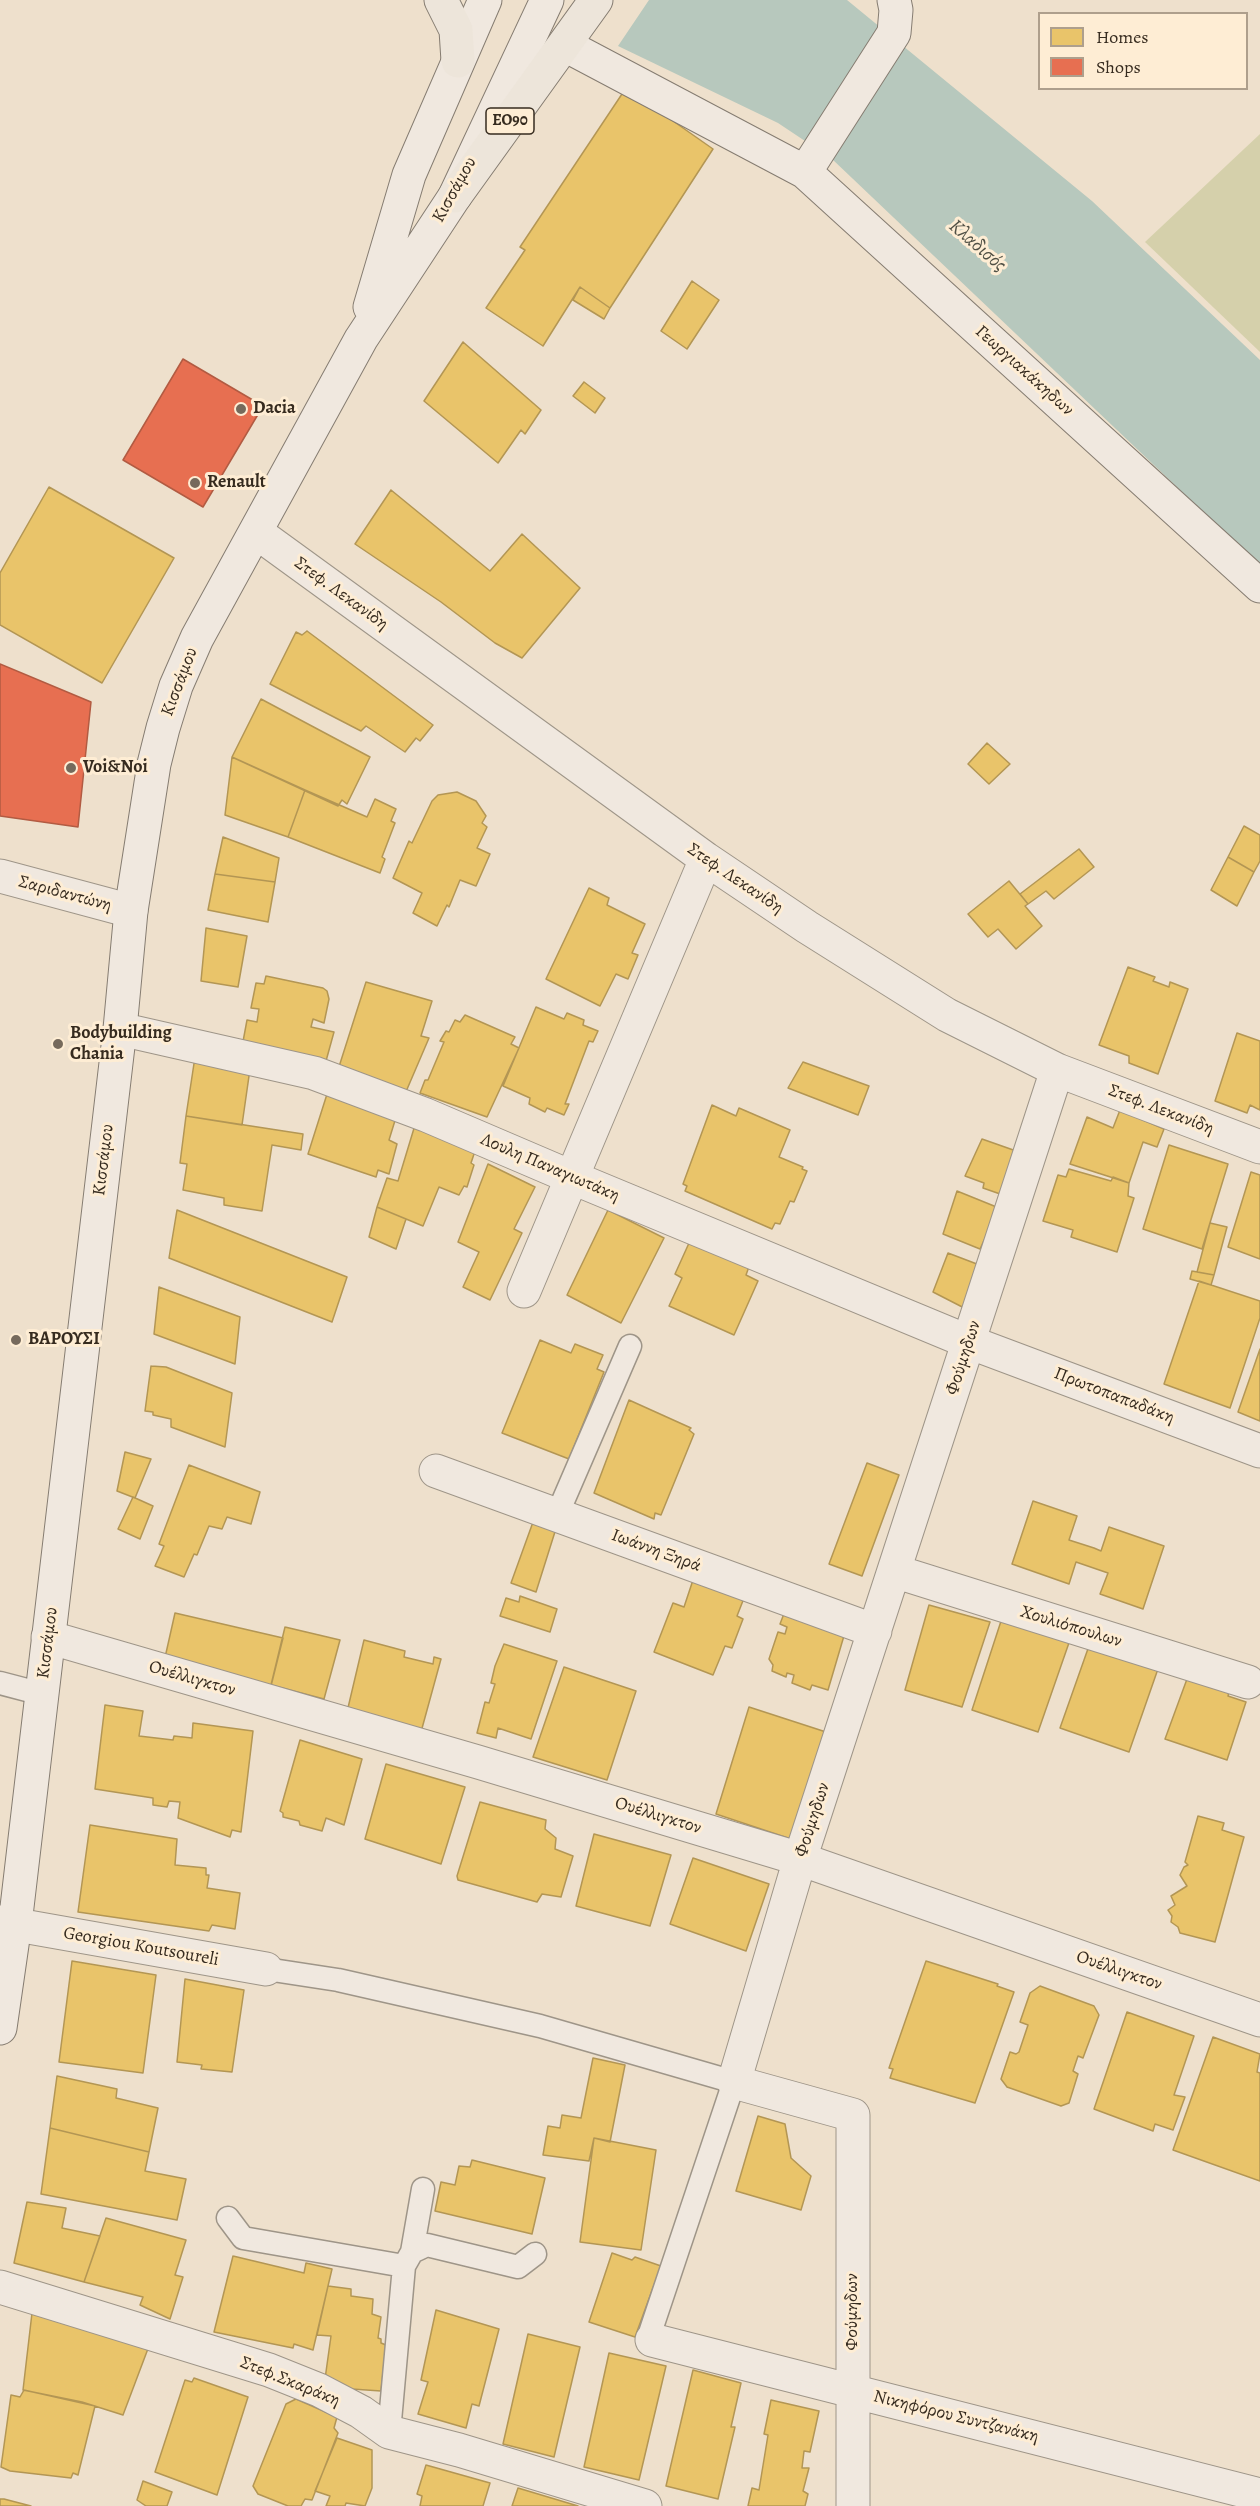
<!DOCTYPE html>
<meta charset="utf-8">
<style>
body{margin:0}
#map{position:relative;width:1260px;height:2506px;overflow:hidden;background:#eee0cc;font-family:Alegreya,serif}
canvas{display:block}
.legend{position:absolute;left:1038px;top:12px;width:210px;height:78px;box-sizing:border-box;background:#feedd4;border:2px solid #ae9f8c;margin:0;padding:8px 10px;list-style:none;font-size:18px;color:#362b1f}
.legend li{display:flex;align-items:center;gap:12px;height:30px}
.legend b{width:30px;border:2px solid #ae9f8c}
</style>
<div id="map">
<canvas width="1260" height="2506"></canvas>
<ul class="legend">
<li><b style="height:16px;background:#e9c46a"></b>Homes</li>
<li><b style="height:16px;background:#e76f51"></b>Shops</li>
</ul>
</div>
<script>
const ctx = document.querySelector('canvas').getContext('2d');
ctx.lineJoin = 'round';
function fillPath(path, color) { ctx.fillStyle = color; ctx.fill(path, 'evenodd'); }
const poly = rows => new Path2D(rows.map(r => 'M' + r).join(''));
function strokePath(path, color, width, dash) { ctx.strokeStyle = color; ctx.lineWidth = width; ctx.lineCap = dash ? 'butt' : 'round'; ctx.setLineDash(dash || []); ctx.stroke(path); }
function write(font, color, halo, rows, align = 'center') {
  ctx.font = font + ' Alegreya,serif'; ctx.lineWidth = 6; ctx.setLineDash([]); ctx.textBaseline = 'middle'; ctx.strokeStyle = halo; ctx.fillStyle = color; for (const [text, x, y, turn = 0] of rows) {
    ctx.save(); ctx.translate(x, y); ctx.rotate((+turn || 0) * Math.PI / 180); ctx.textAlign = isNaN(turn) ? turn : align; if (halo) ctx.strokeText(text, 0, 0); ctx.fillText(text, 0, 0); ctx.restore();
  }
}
fillPath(poly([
 [1260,134,1260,352,1145,242]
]), '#d5d0ab');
fillPath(poly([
 [649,0,847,0,1092,201,1260,360,1260,566,832,159,778,123,618,46]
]), '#b7c8bd');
const homes = poly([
 [626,88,713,149,610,308,580,287,543,346,486,308,525,250,520,247,626,88],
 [692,281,719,300,687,349,661,331,692,281],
 [580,287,610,308,604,319,573,300,580,287],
 [463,342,541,410,525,434,521,430,498,463,424,401,463,342],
 [584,382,605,398,595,413,573,396,584,382],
 [49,487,174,558,102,683,0,625,0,573,49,487],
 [391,490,490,571,522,534,580,588,522,658,495,643,441,602,355,544,391,490],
 [307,631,433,725,420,741,416,738,405,752,366,726,361,731,270,684,296,632,302,635,307,631],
 [261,699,370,757,347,804,342,800,338,806,232,757,261,699],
 [987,743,1010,764,989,784,968,764,987,743],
 [232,757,305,790,288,837,225,815,232,757],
 [305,790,367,817,375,799,396,809,391,821,395,823,382,857,385,859,380,873,288,837,305,790],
 [457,792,476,801,486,816,482,823,487,827,477,848,490,854,476,886,460,880,449,907,447,905,437,926,413,913,422,893,393,878,409,841,412,843,432,801,438,795,457,792],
 [1244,826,1260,835,1260,861,1254,872,1228,857,1244,826],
 [223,837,279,858,275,882,215,874,223,837],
 [1079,849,1094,867,1054,899,1046,891,1028,904,1020,894,1079,849],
 [1228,857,1254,872,1237,906,1211,890,1228,857],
 [215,874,275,882,268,922,208,910,215,874],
 [1009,881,1028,904,1025,906,1042,926,1016,949,998,929,988,937,968,914,1009,881],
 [589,888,609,898,607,905,645,924,632,953,638,955,628,979,616,974,600,1006,546,979,589,888],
 [206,928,247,936,238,987,201,981,206,928],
 [1128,967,1155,977,1153,981,1169,987,1170,982,1188,989,1158,1074,1129,1063,1129,1056,1099,1045,1128,967],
 [266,976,323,988,327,991,329,999,324,1023,313,1019,311,1027,334,1032,326,1061,242,1047,247,1020,257,1022,259,1009,251,1008,256,983,264,984,266,976],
 [366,982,432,1001,421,1036,429,1038,405,1094,337,1073,366,982],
 [536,1007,564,1019,567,1013,584,1020,583,1025,598,1031,593,1042,589,1041,565,1104,569,1104,564,1115,547,1108,545,1112,529,1104,530,1098,503,1086,536,1007],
 [465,1015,515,1037,511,1044,519,1048,487,1117,420,1093,425,1080,428,1080,444,1042,440,1041,446,1031,449,1032,455,1020,460,1022,465,1015],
 [1237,1033,1260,1041,1260,1110,1250,1105,1247,1113,1215,1101,1237,1033],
 [195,1057,250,1069,242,1125,186,1116,195,1057],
 [803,1062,869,1086,858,1115,788,1088,803,1062],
 [328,1091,397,1114,389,1140,397,1144,389,1174,378,1170,376,1177,308,1154,328,1091],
 [712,1105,736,1116,739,1108,790,1130,779,1157,803,1167,802,1169,807,1171,794,1202,790,1201,780,1224,775,1223,772,1229,685,1191,687,1186,683,1184,712,1105],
 [1120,1110,1164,1129,1157,1147,1143,1142,1129,1183,1070,1164,1087,1117,1113,1128,1120,1110],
 [186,1116,303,1134,301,1150,272,1145,262,1211,224,1205,224,1198,183,1190,187,1164,180,1163,186,1116],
 [415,1125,476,1148,471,1163,474,1165,467,1187,464,1186,459,1195,439,1187,423,1226,377,1207,387,1178,398,1181,415,1125],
 [982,1139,1019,1152,1003,1195,983,1188,984,1183,965,1176,982,1139],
 [1169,1145,1228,1164,1202,1249,1143,1229,1169,1145],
 [488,1164,535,1187,514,1229,522,1233,490,1300,463,1287,479,1252,458,1242,488,1164],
 [1069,1169,1111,1181,1113,1177,1129,1183,1128,1196,1134,1198,1117,1252,1071,1237,1073,1230,1043,1221,1058,1175,1066,1177,1069,1169],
 [1251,1172,1260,1175,1260,1259,1228,1247,1251,1172],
 [957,1191,999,1208,980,1249,943,1234,957,1191],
 [377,1207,406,1219,396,1249,369,1237,377,1207],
 [177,1210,347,1277,332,1322,169,1258,177,1210],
 [608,1210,664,1238,621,1323,567,1295,608,1210],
 [1210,1223,1227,1227,1214,1275,1197,1272,1210,1223],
 [694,1232,751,1261,746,1275,758,1281,734,1335,669,1306,682,1278,675,1274,694,1232],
 [948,1253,990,1269,972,1312,933,1292,948,1253],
 [1192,1271,1214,1275,1211,1285,1190,1279,1192,1271],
 [1199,1281,1260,1301,1260,1318,1230,1408,1164,1384,1199,1281],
 [159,1287,240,1317,235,1364,154,1334,159,1287],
 [540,1340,571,1353,575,1344,603,1355,597,1369,604,1372,569,1459,502,1433,540,1340],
 [1260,1349,1260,1421,1238,1412,1260,1349],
 [151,1366,166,1367,232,1393,225,1447,171,1427,171,1419,153,1415,153,1412,145,1411,151,1366],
 [629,1400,691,1428,689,1430,694,1434,661,1515,655,1513,654,1519,594,1493,629,1400],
 [125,1452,151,1459,135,1498,117,1491,125,1452],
 [867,1463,899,1475,862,1576,829,1564,867,1463],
 [189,1465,260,1492,251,1524,227,1517,222,1529,209,1526,197,1555,194,1554,184,1577,155,1566,164,1546,159,1544,189,1465],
 [133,1497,153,1506,140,1539,118,1529,133,1497],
 [1033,1501,1077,1516,1069,1540,1094,1548,1101,1551,1109,1527,1164,1546,1143,1609,1100,1594,1108,1573,1076,1562,1069,1584,1012,1564,1033,1501],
 [537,1511,559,1519,536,1592,511,1583,537,1511],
 [694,1577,746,1593,737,1616,743,1619,732,1648,725,1646,713,1675,654,1652,673,1603,684,1607,694,1577],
 [520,1596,557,1609,550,1632,500,1616,506,1598,519,1602,520,1596],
 [929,1605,990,1622,962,1707,905,1690,929,1605],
 [785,1611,846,1629,828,1690,812,1685,810,1690,792,1683,794,1675,787,1673,786,1677,772,1671,773,1665,769,1659,778,1632,785,1634,787,1627,780,1624,785,1611],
 [175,1613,283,1638,271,1686,164,1662,175,1613],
 [1003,1615,1071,1637,1038,1732,972,1710,1003,1615],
 [285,1627,340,1640,324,1699,271,1685,285,1627],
 [364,1640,405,1651,404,1657,433,1664,434,1657,441,1659,421,1732,347,1712,364,1640],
 [1090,1643,1159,1666,1129,1752,1060,1728,1090,1643],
 [504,1644,557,1661,531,1739,498,1728,496,1738,477,1733,485,1702,489,1703,495,1684,491,1683,495,1666,504,1644],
 [564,1667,636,1691,607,1780,533,1757,564,1667],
 [1187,1679,1229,1692,1228,1696,1246,1702,1227,1760,1165,1739,1187,1679],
 [105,1705,143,1711,139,1736,173,1740,174,1736,192,1738,193,1723,253,1731,241,1832,232,1830,230,1837,178,1818,180,1802,169,1801,167,1807,153,1805,153,1798,95,1789,105,1705],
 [749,1707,826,1732,791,1839,716,1814,749,1707],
 [300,1740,362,1759,344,1825,326,1818,322,1831,300,1825,299,1821,283,1817,283,1813,280,1811,300,1740],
 [386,1764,465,1787,441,1864,365,1839,386,1764],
 [480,1802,546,1820,545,1829,556,1838,555,1849,573,1856,561,1897,542,1894,537,1902,458,1880,457,1876,480,1802],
 [1198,1816,1224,1823,1222,1830,1244,1837,1215,1942,1180,1933,1178,1927,1171,1922,1172,1916,1168,1910,1175,1905,1171,1896,1187,1886,1180,1875,1184,1867,1188,1865,1185,1862,1198,1816],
 [90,1825,177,1839,175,1865,206,1868,206,1875,209,1875,207,1888,240,1893,235,1929,212,1925,209,1931,78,1912,90,1825],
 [594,1834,671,1855,650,1926,576,1906,594,1834],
 [693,1858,769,1884,746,1951,670,1924,693,1858],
 [72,1961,156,1975,143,2073,59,2062,72,1961],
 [926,1961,998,1984,997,1986,1014,1992,975,2103,890,2078,893,2069,889,2068,926,1961],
 [185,1979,244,1990,232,2072,201,2069,202,2065,177,2062,185,1979],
 [1040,1986,1094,2006,1099,2015,1083,2058,1078,2056,1073,2071,1078,2074,1069,2103,1061,2106,1007,2087,1001,2079,1010,2052,1016,2054,1019,2052,1028,2025,1020,2022,1030,1993,1040,1986],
 [1127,2012,1194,2036,1174,2095,1185,2097,1173,2130,1155,2124,1153,2131,1094,2109,1127,2012],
 [1213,2037,1260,2054,1257,2072,1260,2073,1260,2181,1173,2150,1213,2037],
 [593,2058,625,2065,610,2142,594,2138,589,2161,543,2155,548,2126,560,2128,562,2115,581,2118,593,2058],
 [57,2076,117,2089,116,2098,158,2108,149,2152,50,2128,57,2076],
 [758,2116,785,2124,791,2158,811,2176,801,2210,736,2191,758,2116],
 [50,2128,149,2152,145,2171,186,2179,177,2220,41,2194,50,2128],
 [594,2138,656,2150,641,2250,580,2242,594,2138],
 [472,2160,545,2178,532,2234,435,2211,441,2182,455,2185,459,2166,470,2167,472,2160],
 [27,2202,66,2208,62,2228,100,2236,84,2282,14,2263,27,2202],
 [106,2218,186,2240,175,2275,183,2277,170,2319,140,2305,143,2297,84,2282,106,2218],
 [612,2253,632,2260,635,2257,661,2266,635,2337,589,2322,612,2253],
 [233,2256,304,2273,306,2263,332,2269,313,2350,294,2344,293,2348,214,2332,233,2256],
 [328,2286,351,2289,351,2296,373,2299,372,2314,381,2317,378,2338,381,2339,381,2343,386,2345,381,2391,352,2389,325,2379,331,2336,317,2335,328,2286],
 [436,2310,499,2329,479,2406,472,2404,466,2428,418,2414,428,2382,421,2380,436,2310],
 [32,2313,149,2346,123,2415,82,2402,23,2390,32,2313],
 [528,2334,580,2347,554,2457,503,2444,528,2334],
 [609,2353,666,2366,639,2480,584,2467,609,2353],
 [693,2370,741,2383,731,2427,735,2427,718,2499,666,2486,693,2370],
 [194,2378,248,2397,217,2495,155,2472,185,2380,192,2382,194,2378],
 [24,2390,95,2406,78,2475,73,2473,71,2478,10,2471,1,2467,11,2395,20,2397,24,2390],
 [296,2399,337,2417,334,2428,338,2433,312,2500,305,2499,301,2506,288,2506,258,2494,253,2486,286,2404,296,2399],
 [771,2400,819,2411,810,2452,804,2451,802,2468,809,2468,803,2491,808,2494,805,2506,748,2506,752,2488,759,2490,768,2435,764,2434,771,2400],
 [337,2438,372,2450,372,2488,365,2506,346,2503,345,2506,326,2506,330,2496,315,2491,337,2438],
 [426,2465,490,2483,483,2506,420,2506,422,2496,417,2494,426,2465],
 [143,2481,172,2492,167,2506,146,2506,137,2500,143,2481],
 [518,2488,578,2506,512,2506,518,2488],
 [0,2499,4,2499,31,2506,0,2506,0,2499]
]);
fillPath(homes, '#e9c46a');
strokePath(homes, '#b39654', 1.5);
const shops = poly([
 [183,359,263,406,203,507,123,460,183,359],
 [0,664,91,702,78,827,0,816,0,664]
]);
fillPath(shops, '#e76f51');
strokePath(shops, '#b25b42', 1.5);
const lane = poly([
 [557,1515,630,1346],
 [0,1683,42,1694],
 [266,1969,338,1980,540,2026,734,2082,648,2339,652,2340],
 [228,2218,243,2238,404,2266],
 [412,2252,423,2189],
 [389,2432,404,2266,412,2252,427,2245,518,2267,535,2254]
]);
const street = poly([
 [256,532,706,859,807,927,947,1015,1057,1070,1260,1147],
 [0,876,131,911],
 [120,1029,314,1073,426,1115,571,1177,969,1342,1260,1451],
 [524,1291,706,859],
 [436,1471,875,1631],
 [894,1571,1248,1682],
 [48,1637,478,1762,800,1859,1260,2020],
 [0,1922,266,1969],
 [0,2287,269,2370,319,2390,361,2412,389,2432,459,2450,645,2506],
 [652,2340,1260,2495],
 [853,2506,853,2115,734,2082,800,1859,1057,1070]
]);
const secondary = poly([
 [565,45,805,172,1260,586],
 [805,172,894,33,896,10,894,0],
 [370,307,409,175,485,0],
 [0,2028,15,1924,120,1029,131,911,154,764,163,728,176,686,197,638,361,339,455,196,547,0]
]);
const primary = poly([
 [441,0,456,30,458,61],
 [455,196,596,0]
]);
strokePath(lane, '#9e9588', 25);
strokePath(street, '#9e9588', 35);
strokePath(secondary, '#857c71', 35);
strokePath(primary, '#857c71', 35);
strokePath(lane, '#f0e8df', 22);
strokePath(street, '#f0e8df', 33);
strokePath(secondary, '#f0e8df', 33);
strokePath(primary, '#ede5da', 33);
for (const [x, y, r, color] of [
 [241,409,6,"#766a5c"],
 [195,483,6,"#766a5c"],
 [71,768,6,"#766a5c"],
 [58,1044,6,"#766a5c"],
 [16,1340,6,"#766a5c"]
]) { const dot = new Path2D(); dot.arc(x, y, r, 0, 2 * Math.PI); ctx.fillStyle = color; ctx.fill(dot); strokePath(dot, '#feedd4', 2); }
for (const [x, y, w] of [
 [510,121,48]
]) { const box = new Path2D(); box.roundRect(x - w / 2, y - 13, w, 26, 4.5); ctx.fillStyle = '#feedd4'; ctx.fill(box); strokePath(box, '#362b1f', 1.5); }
write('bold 16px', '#362b1f', null, [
 ["ΕΟ90",510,121]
]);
write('18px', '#362b1f', '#feedd4', [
 ["Κισσάμου",455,190,-61],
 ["Γεωργιακάκηδων",1024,371,42],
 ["Στεφ. Λεκανίδη",341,594,36],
 ["Κισσάμου",180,682,-69],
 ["Στεφ. Λεκανίδη",735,879,34],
 ["Σαριδαντώνη",65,894,15],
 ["Στεφ. Λεκανίδη",1161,1110,21],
 ["Κισσάμου",104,1160,-83],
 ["Λουλη Παναγιωτάκη",550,1168,23],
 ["Φούμηδων",964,1358,-72],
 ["Πρωτοπαπαδάκη",1114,1396,21],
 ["Ιωάννη Ξηρά",656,1551,20],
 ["Χουλιόπουλων",1071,1627,17],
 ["Κισσάμου",48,1643,-83],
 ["Ουέλλιγκτον",192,1679,16],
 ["Ουέλλιγκτον",658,1816,17],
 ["Φούμηδων",813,1820,-72],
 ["Georgiou Koutsoureli",141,1947,10],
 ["Ουέλλιγκτον",1119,1971,19],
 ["Φούμηδων",853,2312,-90],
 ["Στεφ.Σκαράκη",290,2382,22],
 ["Νικηφόρου Συντζανάκη",956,2417,14]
]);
write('bold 18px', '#362b1f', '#feedd4', [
 ["Dacia",253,409],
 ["Renault",207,483],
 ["Voi&Noi",83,768],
 ["Bodybuilding",70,1034],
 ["Chania",70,1055],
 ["ΒΑΡΟΥΣΙ",28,1340]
], 'left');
write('italic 20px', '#505045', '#feedd4', [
 ["Κλαδισός",977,246,41]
]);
</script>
